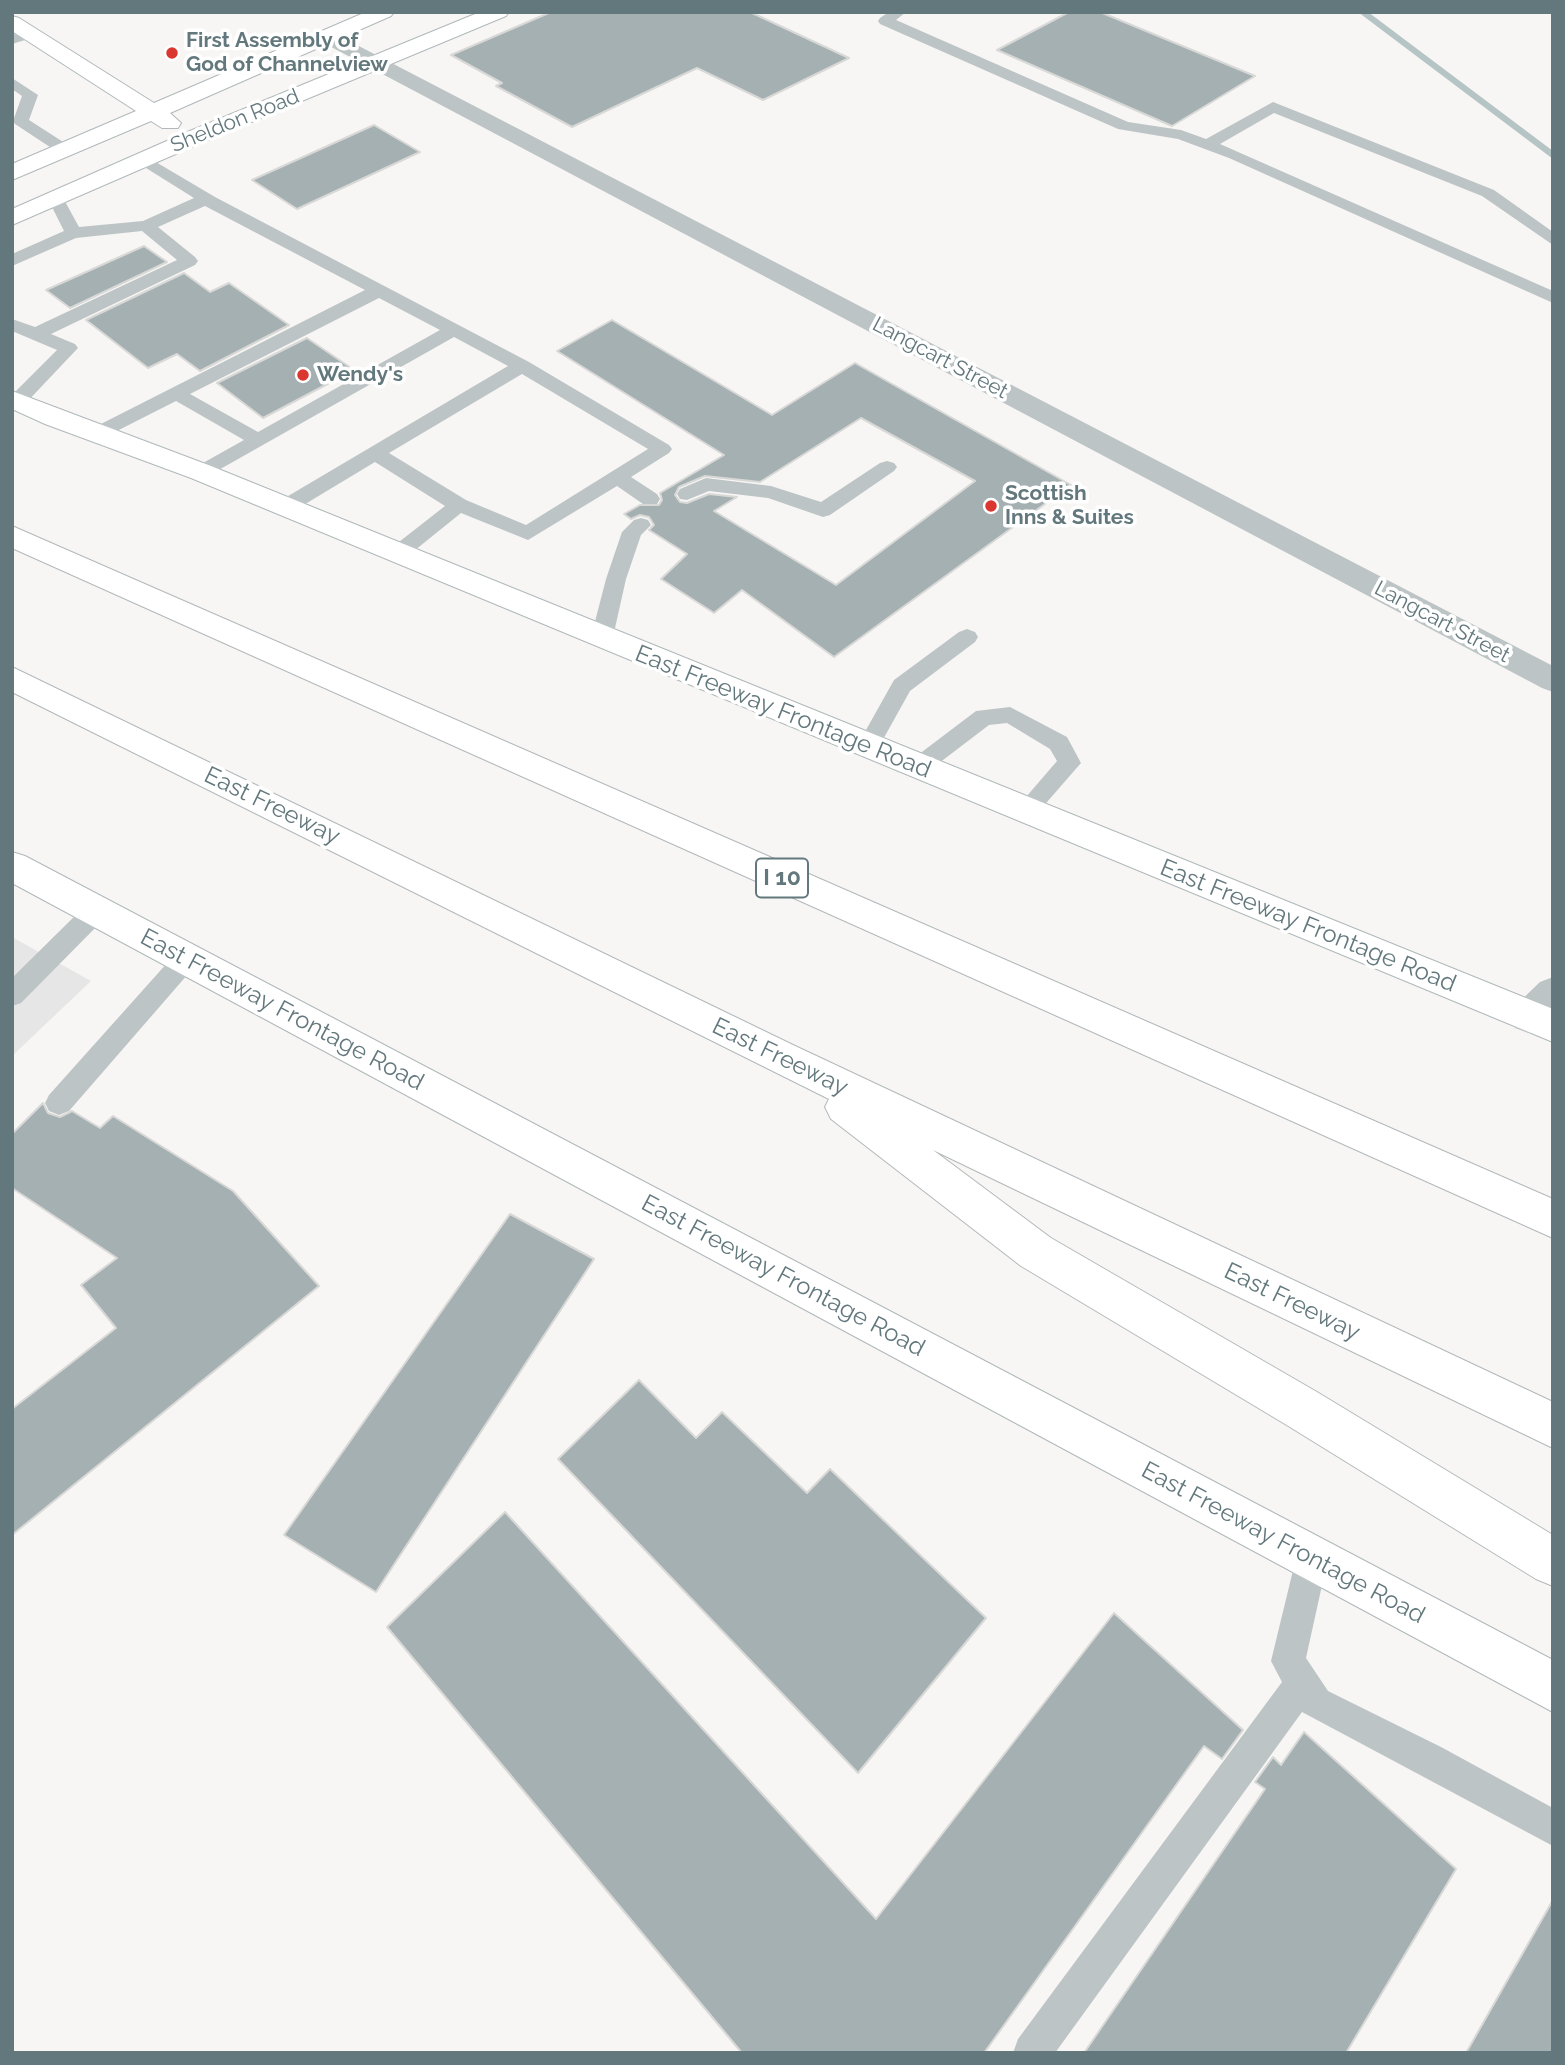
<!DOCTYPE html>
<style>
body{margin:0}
#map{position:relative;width:1565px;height:2065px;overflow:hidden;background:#f7f6f4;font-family:Raleway,sans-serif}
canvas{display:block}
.frame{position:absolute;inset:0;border:14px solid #63787d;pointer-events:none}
</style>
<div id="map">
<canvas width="1565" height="2065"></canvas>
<div class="frame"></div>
</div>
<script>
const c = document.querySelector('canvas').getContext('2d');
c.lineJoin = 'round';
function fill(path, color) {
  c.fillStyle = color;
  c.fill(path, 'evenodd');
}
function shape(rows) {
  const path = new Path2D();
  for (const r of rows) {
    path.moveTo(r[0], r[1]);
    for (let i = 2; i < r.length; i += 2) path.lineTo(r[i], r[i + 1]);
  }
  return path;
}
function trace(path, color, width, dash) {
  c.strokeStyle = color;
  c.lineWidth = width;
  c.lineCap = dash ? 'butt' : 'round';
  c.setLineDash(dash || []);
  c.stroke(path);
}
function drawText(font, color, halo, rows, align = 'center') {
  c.font = font + ' Raleway,sans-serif';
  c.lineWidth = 7;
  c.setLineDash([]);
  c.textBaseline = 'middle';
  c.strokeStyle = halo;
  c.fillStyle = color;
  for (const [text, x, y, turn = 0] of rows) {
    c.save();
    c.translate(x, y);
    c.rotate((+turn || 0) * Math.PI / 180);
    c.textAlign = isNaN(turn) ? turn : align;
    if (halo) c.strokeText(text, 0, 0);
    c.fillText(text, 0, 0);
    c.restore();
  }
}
fill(shape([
 [12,937,91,981,12,1056]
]), '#e5e6e5');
fill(shape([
 [1358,12,1368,12,1553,151,1553,159,1358,12]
]), '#b5c4c5');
const building = shape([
 [551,12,750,12,849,58,763,100,697,68,572,127,496,86,502,83,451,55,551,12],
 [1069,12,1100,12,1255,76,1172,126,997,50,1069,12],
 [374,125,420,152,297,209,252,180,374,125],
 [144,246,167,262,70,308,46,290,144,246],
 [184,273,210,292,229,283,289,325,200,371,177,354,148,368,86,320,184,273],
 [612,320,772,415,855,363,1071,485,834,657,742,590,714,613,661,579,687,554,649,530,654,525,649,517,640,515,631,519,624,514,640,505,659,505,662,500,660,493,724,455,557,351,612,320],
 [861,418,975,481,836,585,714,511,737,497,709,494,687,503,680,502,675,495,679,487,705,476,760,482,861,418],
 [307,338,354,370,263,418,217,383,307,338],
 [43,1103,48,1113,60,1117,72,1111,100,1128,113,1116,233,1191,319,1286,12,1535,12,1409,116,1328,81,1285,117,1258,12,1188,12,1134,43,1103],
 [510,1214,594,1259,376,1592,284,1535,510,1214],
 [639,1380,696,1438,722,1412,807,1493,830,1469,986,1618,858,1773,558,1459,639,1380],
 [505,1512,876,1919,1114,1613,1243,1730,1222,1759,1204,1746,984,2053,742,2053,387,1627,505,1512],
 [1304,1732,1456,1869,1346,2053,1084,2053,1265,1789,1255,1782,1273,1757,1281,1765,1304,1732],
 [1553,1900,1553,2053,1466,2053,1553,1900]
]);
fill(building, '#a5b0b3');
trace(building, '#d8d8d6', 2);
const secondary = shape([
 [366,12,394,12,391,16,170,113,181,123,178,128,162,128,151,121,12,180,12,164,136,111,12,31,12,16,19,18,154,103,366,12],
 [480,12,509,12,506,16,201,143,12,225,12,209,185,133,480,12],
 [12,391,211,466,1553,1009,1553,1042,191,478,45,424,12,409,12,391],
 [12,852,25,856,1553,1660,1553,1712,12,883,12,852]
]);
const highway = shape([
 [12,526,1553,1199,1553,1238,12,548,12,526],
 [12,667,793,1045,1553,1402,1553,1448,933,1150,1051,1238,1317,1392,1553,1535,1553,1586,1536,1579,1285,1424,1021,1266,831,1119,825,1107,829,1099,12,692,12,667]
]);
trace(secondary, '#b0b8ba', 2);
trace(highway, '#b3b8ba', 2);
fill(shape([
 [889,12,906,12,896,20,1128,122,1181,130,1206,139,1273,102,1494,190,1553,232,1553,245,1482,196,1274,113,1220,144,1553,291,1553,303,1229,158,1178,139,1118,129,880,24,878,21,880,18,889,12],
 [30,30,35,31,37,34,35,37,12,44,12,35,30,30],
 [12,78,38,95,29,120,71,147,73,150,71,153,59,153,15,124,13,121,22,96,12,89,12,78],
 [144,155,215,197,529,362,669,445,672,449,669,453,631,477,657,494,660,499,657,504,643,504,617,486,528,540,461,513,404,559,397,561,390,559,387,554,390,549,445,506,375,462,292,512,278,512,275,507,278,502,508,366,454,337,208,476,194,476,191,472,194,468,244,440,176,401,105,437,91,437,88,433,91,429,365,290,205,206,158,227,195,257,198,261,195,265,51,334,75,344,78,348,24,405,12,406,12,395,57,350,12,331,12,319,35,327,177,260,142,231,76,238,12,266,12,254,64,231,48,199,50,196,62,196,79,227,143,221,194,198,138,163,136,160,144,155],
 [379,298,440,330,258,432,190,394,379,298],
 [522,374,648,449,526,525,466,500,389,453,522,374],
 [887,461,894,463,897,467,894,471,830,515,823,517,768,498,709,491,687,500,680,499,677,494,680,489,706,478,771,486,821,502,880,463,887,461],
 [641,518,648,520,651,525,641,535,626,579,613,637,610,642,602,645,594,642,591,637,606,579,622,532,634,520,641,518],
 [967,629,975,632,978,637,975,642,910,691,876,752,868,754,860,752,857,746,894,680,959,632,967,629],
 [1010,707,1067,737,1081,763,1034,817,1026,820,1018,817,1014,811,1057,761,1050,749,1007,723,989,725,926,773,918,776,910,773,906,767,910,761,976,711,1010,707],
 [96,901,105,904,108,911,105,918,21,1003,12,1006,12,978,87,904,96,901],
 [186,949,195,952,199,959,195,966,69,1111,59,1115,49,1111,45,1103,49,1095,177,952,186,949],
 [1312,1542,1323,1547,1328,1558,1306,1658,1328,1691,1441,1747,1553,1808,1553,1846,1302,1712,1055,2053,1013,2053,1018,2039,1282,1682,1271,1661,1296,1558,1301,1547,1312,1542]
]), '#bdc4c5');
fill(shape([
 [328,30,1553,666,1553,692,1542,688,320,41,317,36,320,31,328,30],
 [1553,977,1553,1018,1543,1028,1529,1033,1515,1028,1510,1017,1515,1006,1540,982,1553,977]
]), '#bdc4c5');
fill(secondary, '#fff');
fill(highway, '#fff');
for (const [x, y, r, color] of [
 [172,53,7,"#da3731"],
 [303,375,7,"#da3731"],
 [991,506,7,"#da3731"]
]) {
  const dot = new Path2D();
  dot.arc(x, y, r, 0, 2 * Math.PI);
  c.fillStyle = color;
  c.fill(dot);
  trace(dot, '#fff', 2.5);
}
drawText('bold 21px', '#63787d', '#fff', [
 ["First Assembly of",186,41],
 ["God of Channelview",186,65],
 ["Wendy's",317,375],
 ["Scottish",1005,494],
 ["Inns & Suites",1005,518]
], 'left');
drawText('21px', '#63787d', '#fff', [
 ["Sheldon Road",235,121,-22],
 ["Langcart Street",940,358,28],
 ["Langcart Street",1442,622,28]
]);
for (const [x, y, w] of [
 [782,878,52]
]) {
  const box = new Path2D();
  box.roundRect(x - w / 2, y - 19.5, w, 39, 5);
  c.fillStyle = '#fff';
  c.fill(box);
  trace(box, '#63787d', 2);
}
drawText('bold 23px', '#63787d', null, [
 ["I 10",782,878]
]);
drawText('24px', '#63787d', '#fff', [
 ["East Freeway Frontage Road",783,712,22],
 ["East Freeway",272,806,26],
 ["East Freeway Frontage Road",1308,926,22],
 ["East Freeway Frontage Road",282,1010,28],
 ["East Freeway",780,1057,26],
 ["East Freeway Frontage Road",783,1276,28],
 ["East Freeway",1292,1302,26],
 ["East Freeway Frontage Road",1283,1543,28]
]);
</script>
